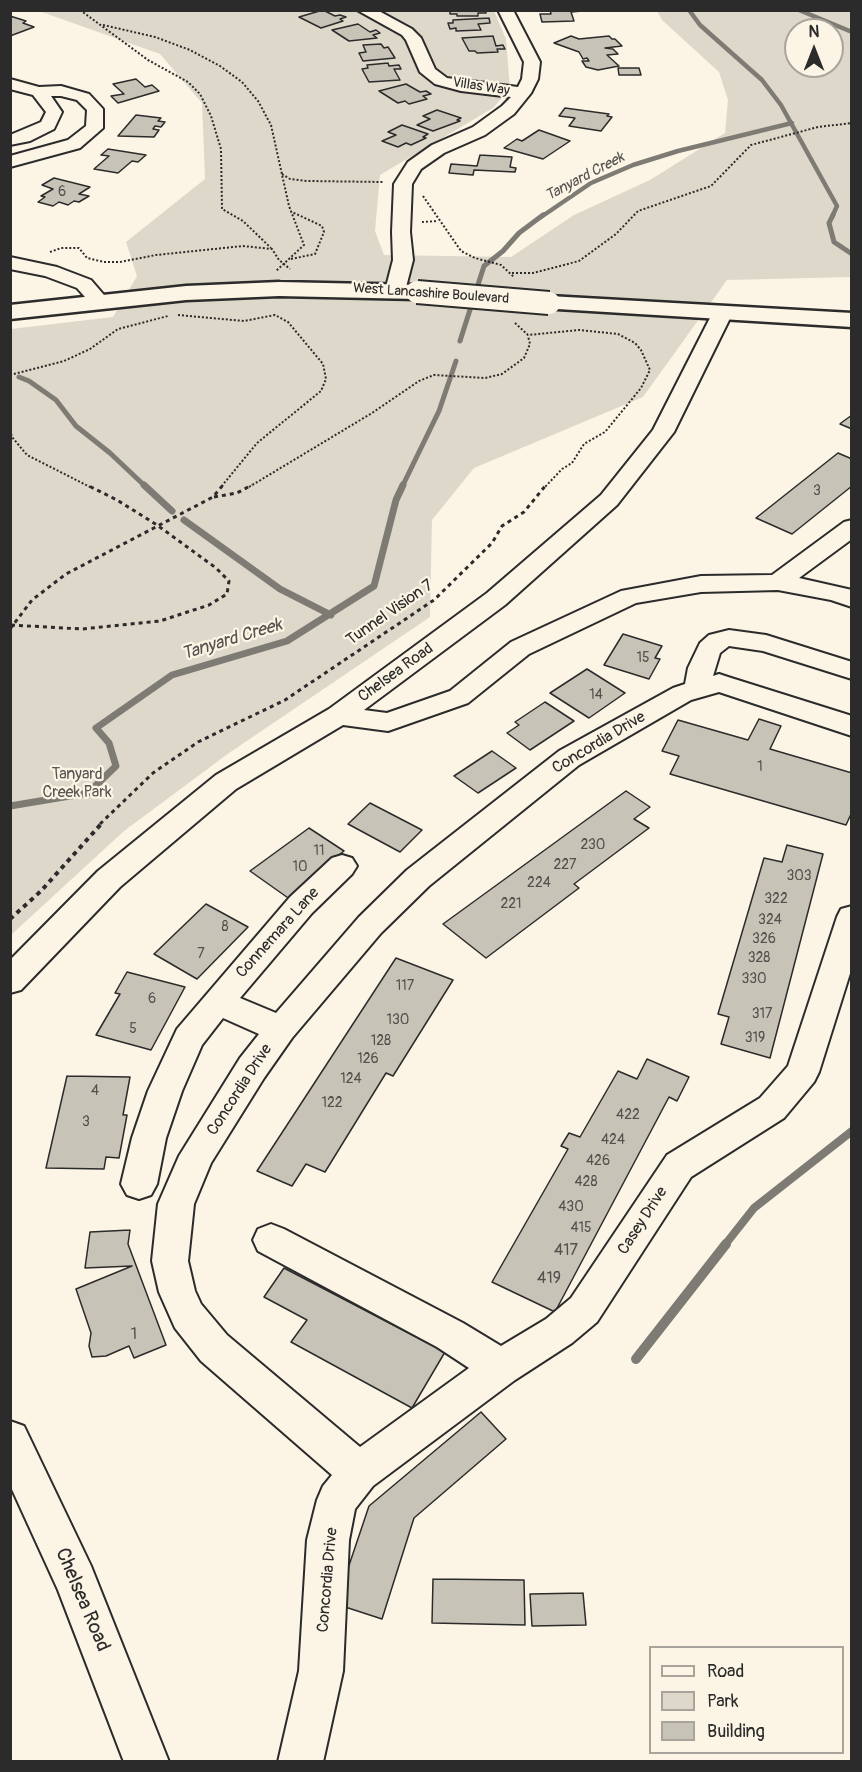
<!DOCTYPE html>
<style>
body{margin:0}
#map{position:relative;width:862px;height:1772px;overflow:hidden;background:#fcf5e5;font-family:Pangolin,sans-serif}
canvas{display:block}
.frame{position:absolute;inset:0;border:12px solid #2b2b2b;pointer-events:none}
.legend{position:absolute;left:649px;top:1646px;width:195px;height:108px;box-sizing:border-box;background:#fcf5e5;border:2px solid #a8a49b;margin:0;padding:8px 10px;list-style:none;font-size:18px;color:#2b2b2b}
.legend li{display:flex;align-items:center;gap:12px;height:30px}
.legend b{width:30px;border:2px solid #a8a49b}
.north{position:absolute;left:784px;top:18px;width:60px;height:60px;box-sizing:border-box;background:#fcf5e5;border:2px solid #a8a49b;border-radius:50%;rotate:0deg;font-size:16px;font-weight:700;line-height:24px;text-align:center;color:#2b2b2b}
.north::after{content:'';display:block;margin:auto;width:21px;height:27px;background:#2b2b2b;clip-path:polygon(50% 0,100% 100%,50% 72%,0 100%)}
</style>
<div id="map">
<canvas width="862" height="1772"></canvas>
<div class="frame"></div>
<ul class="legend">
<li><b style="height:8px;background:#fcf5e5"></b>Road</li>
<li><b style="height:16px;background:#ded8ca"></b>Park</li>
<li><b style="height:16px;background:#c8c3b7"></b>Building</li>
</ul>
<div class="north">N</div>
</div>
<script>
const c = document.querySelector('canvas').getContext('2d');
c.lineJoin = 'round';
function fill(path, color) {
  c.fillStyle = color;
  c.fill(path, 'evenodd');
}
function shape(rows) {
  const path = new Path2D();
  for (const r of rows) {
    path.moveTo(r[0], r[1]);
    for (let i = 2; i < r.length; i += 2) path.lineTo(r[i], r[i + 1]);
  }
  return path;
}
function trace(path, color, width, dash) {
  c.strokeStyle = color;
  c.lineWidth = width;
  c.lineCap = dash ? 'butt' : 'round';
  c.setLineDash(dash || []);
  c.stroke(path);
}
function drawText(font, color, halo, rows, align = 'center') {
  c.font = font + ' Pangolin,sans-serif';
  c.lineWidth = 4.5;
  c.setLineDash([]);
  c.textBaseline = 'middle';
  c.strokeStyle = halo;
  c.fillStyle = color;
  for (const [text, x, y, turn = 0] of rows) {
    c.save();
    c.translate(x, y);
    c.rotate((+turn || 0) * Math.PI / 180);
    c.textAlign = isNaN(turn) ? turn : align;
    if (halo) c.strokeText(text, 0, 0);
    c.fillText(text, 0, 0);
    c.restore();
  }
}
fill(shape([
 [39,11,494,11,506,39,510,89,493,108,380,175,375,231,384,255,511,257,574,215,650,180,725,133,728,100,719,72,662,20,657,11,851,11,852,275,851,277,727,280,643,397,474,468,432,520,430,617,229,753,124,831,11,935,11,329,113,317,137,276,126,242,205,179,202,103,160,54],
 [796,30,832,30,832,66,796,66]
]), '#ded8ca');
trace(shape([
 [689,10,700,25,762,80,781,105,837,206,832,217],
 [799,10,852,32],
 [541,217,591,183,633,165,678,151,792,123]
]), '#7d7b74', 4.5);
trace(shape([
 [833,215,829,223,834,242,852,254],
 [460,341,484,266,503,251,519,233,543,215],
 [19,377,29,381,56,400,76,426,110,453,146,487],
 [402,487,439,411,456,361]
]), '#7d7b74', 5);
trace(shape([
 [144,485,172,511],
 [184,520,280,589,331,615],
 [10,806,88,793,116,766,109,743,96,728,172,675,287,641,374,586,396,500,403,485]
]), '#7d7b74', 7);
trace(shape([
 [724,1246,754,1208,852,1131]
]), '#7d7b74', 8);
trace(shape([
 [636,1359,726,1244]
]), '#7d7b74', 10);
const building = shape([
 [323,10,335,16,340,15,346,17,340,19,343,21,321,28,299,17,323,10],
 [450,10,486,10,486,13,478,13,478,16,457,16,457,14,450,14,450,10],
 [550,10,582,10,582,11,571,12,574,21,542,22,540,14,551,14,550,10],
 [10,16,26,21,23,23,34,27,10,36,10,16],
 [489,18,490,23,478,24,481,30,456,31,456,28,450,29,448,23,453,23,453,20,489,18],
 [358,24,370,32,376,30,380,33,373,35,377,38,349,41,332,30,358,24],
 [493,36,496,46,503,45,505,49,497,49,498,52,477,53,475,51,469,51,462,38,493,36],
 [571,36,579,39,609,36,612,39,615,39,622,46,605,48,613,49,618,54,607,55,619,66,598,70,586,67,582,61,589,61,587,58,583,59,579,52,554,43,571,36],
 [381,44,384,48,388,47,395,58,363,61,359,53,366,52,363,45,381,44],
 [388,63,389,66,399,65,401,69,394,69,400,80,369,82,362,69,368,68,367,65,388,63],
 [618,68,639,68,641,75,619,75,618,68],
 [136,79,145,87,152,85,159,91,118,103,111,96,124,94,113,84,136,79],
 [406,84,420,92,426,91,431,94,423,96,427,99,409,104,405,101,398,103,379,91,406,84],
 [565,108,609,114,607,116,612,117,601,131,569,126,575,118,559,116,565,108],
 [437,110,461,118,457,120,460,121,433,131,417,125,430,119,423,116,437,110],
 [136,115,161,118,158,121,165,122,161,127,155,126,153,129,159,130,154,137,118,136,136,115],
 [402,125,428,134,423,137,426,138,411,145,406,143,398,147,382,141,396,135,388,132,402,125],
 [539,130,570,141,543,159,504,148,517,139,522,141,539,130],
 [108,149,146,155,138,162,132,161,118,173,94,169,109,156,101,155,108,149],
 [480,155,512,157,510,167,516,168,515,172,474,170,473,175,449,173,451,164,477,166,480,155],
 [54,178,90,187,79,194,89,196,79,202,74,201,68,205,59,202,53,206,38,202,45,197,41,196,53,189,42,185,54,178],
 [852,415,852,429,840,424,841,423,852,415],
 [838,453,852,459,852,486,792,534,756,518,838,453],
 [623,634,662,646,655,658,660,659,649,679,604,665,623,634],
 [587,669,625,693,589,718,550,693,587,669],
 [545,702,574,721,530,750,507,733,519,725,515,722,545,702],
 [759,719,781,726,770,749,852,773,852,812,846,825,670,774,679,756,662,751,678,720,748,740,759,719],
 [492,751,516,768,478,793,454,776,492,751],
 [626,791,650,807,634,819,649,828,574,884,579,888,486,958,443,924,626,791],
 [370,803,422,830,400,852,348,824,370,803],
 [309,828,344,851,308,879,313,883,291,900,250,871,309,828],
 [787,845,823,854,770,1058,721,1044,729,1017,718,1014,764,858,782,862,787,845],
 [206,904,248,927,197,979,154,954,206,904],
 [396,958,453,980,393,1076,386,1073,325,1172,306,1164,292,1186,257,1171,396,958],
 [127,972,185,987,151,1050,96,1035,120,994,115,993,127,972],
 [647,1059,689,1077,677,1101,669,1097,555,1312,492,1282,568,1149,561,1146,569,1133,580,1137,618,1071,637,1079,647,1059],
 [67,1076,130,1077,123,1115,127,1115,119,1158,106,1157,104,1169,46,1168,67,1076],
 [130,1230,128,1244,166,1345,134,1358,129,1346,106,1356,92,1357,89,1346,91,1333,76,1289,132,1266,85,1268,90,1232,130,1230],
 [284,1268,445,1352,412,1408,291,1342,307,1320,264,1297,284,1268],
 [481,1412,506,1439,414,1518,382,1619,336,1604,369,1506,481,1412],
 [433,1579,524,1580,525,1625,432,1623,433,1579],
 [583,1593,586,1625,532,1626,530,1594,583,1593]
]);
fill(building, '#c8c3b7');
trace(building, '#2b2b2b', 1.5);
const minor = shape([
 [357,10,377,10,412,29,421,38,435,69,447,78,518,87,522,79,524,62,498,10,513,10,540,62,538,79,531,93,514,114,485,135,444,153,421,169,412,184,410,232,413,260,405,291,402,295,395,297,388,295,385,291,393,260,392,232,394,184,408,162,432,145,473,127,502,106,511,97,461,91,435,84,420,72,406,40,402,35,357,10],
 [10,79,39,87,61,86,89,94,103,109,103,128,80,148,10,167,10,156,68,140,86,126,87,110,77,100,61,96,51,96,62,112,54,129,30,141,10,145,10,135,41,122,46,112,33,95,10,89,10,79],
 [10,257,57,267,91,280,110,302,107,306,93,306,77,288,45,276,10,269,10,257],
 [723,306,730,308,733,312,674,432,617,505,505,605,364,710,387,713,450,691,511,642,621,591,701,576,772,575,844,522,852,520,852,539,799,578,852,590,852,607,831,600,778,590,701,592,636,603,529,654,468,703,388,731,343,725,236,789,120,887,21,990,10,993,10,960,98,871,216,775,329,709,487,593,601,495,653,430,713,312,716,308,723,306],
 [729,630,766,635,852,662,852,679,763,651,729,646,720,653,713,676,719,674,728,677,852,716,852,736,719,692,691,700,579,765,429,886,381,933,292,1038,264,1078,211,1163,194,1204,188,1261,195,1291,201,1304,227,1335,360,1447,469,1368,437,1347,258,1251,253,1240,258,1229,271,1224,284,1229,463,1323,501,1346,546,1319,571,1298,667,1155,760,1098,788,1066,837,917,841,909,852,906,852,967,819,1072,814,1082,784,1118,691,1177,597,1322,572,1343,515,1380,373,1486,355,1509,349,1540,343,1671,323,1762,278,1762,299,1671,307,1540,317,1500,323,1486,332,1475,201,1361,175,1328,159,1292,152,1261,158,1204,179,1156,240,1058,259,1034,223,1018,202,1045,182,1091,166,1138,157,1184,151,1195,139,1199,127,1195,121,1184,132,1138,148,1091,177,1029,290,897,332,858,342,855,352,858,357,866,352,874,312,913,240,998,276,1013,359,917,407,870,559,751,673,688,685,684,688,668,700,643,709,635,729,630],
 [10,1421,24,1426,91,1566,169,1762,124,1762,58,1590,10,1485,10,1421]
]);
const major = shape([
 [279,282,417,285,425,287,428,292,425,297,417,299,279,296,186,300,10,319,10,305,186,286,279,282],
 [549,296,852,313,852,327,541,308,538,303,541,298,549,296]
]);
trace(minor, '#2b2b2b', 4);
trace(major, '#2b2b2b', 5);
trace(shape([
 [80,10,148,60,188,82,200,94,211,116,221,149,222,209,243,221,271,248],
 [103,25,155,37,190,50,220,66,242,82,258,101,271,125,289,206,304,245,276,271],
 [282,174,290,179,307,181,383,182],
 [423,196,461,251,475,258,501,265,514,277],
 [422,222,438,221],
 [50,252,61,248,79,248,87,258,104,262,120,262,156,255,243,246,272,249,279,260,290,269],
 [291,259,315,254,324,232,322,226,292,212],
 [512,273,533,273,579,261,616,234,638,211,711,186,751,145,818,127,852,123],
 [178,315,244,321,275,315,288,322,323,364,326,379,321,391,257,443,221,487],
 [515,323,528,335,579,330,618,334,635,343,641,350,650,370,641,388,605,432,584,444,572,463,562,469,545,487],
 [10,375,64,361,90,349,118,329,168,316],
 [10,430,12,437,27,455,90,487],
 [249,487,372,413,419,381,434,375,485,378,502,374,524,358,530,344,528,336]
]), '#2b2b2b', 2, [2, 2]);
trace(shape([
 [214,497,237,493,252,485],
 [11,625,82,629,160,621,209,605,227,594,229,581,216,568,157,525,117,500,87,485],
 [10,629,32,600,66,574,213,497,223,485],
 [100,824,153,773,198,742,285,700,434,600,492,543,502,526,524,512,546,485]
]), '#2b2b2b', 3, [4, 4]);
trace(shape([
 [10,919,41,891,102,823]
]), '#2b2b2b', 4, [4.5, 4.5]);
fill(minor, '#fcf5e5');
fill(major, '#fcf5e5');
const majorBridge = shape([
 [417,292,549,303]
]);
trace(majorBridge, '#2b2b2b', 26, []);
trace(majorBridge, '#fcf5e5', 22);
drawText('14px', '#2b2b2b', '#fcf5e5', [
 ["Villas Way",481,87,9],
 ["West Lancashire Boulevard",431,294,4]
]);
drawText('14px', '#52514e', null, [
 ["6",62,192],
 ["3",817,491],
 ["15",643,658],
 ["14",596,695],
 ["1",760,767],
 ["230",593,845],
 ["11",319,851],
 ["227",565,865],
 ["10",300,867],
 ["303",799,876],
 ["224",539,883],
 ["322",776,899],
 ["221",511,904],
 ["324",770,920],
 ["8",225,927],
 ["326",764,939],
 ["7",201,954],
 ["328",759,958],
 ["330",754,979],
 ["117",405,986],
 ["6",152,999],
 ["317",762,1014],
 ["130",398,1020],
 ["5",133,1029],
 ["319",755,1038],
 ["128",381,1041],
 ["126",368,1059],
 ["124",351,1079],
 ["4",95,1091],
 ["122",332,1103],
 ["422",628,1115],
 ["3",86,1122],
 ["424",613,1140],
 ["426",598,1161],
 ["428",586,1182],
 ["430",571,1207],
 ["415",581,1228]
]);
drawText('italic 15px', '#545350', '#fcf5e5', [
 ["Tanyard Creek",585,177,-28]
]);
drawText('16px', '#2b2b2b', '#fcf5e5', [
 ["Tunnel Vision 7",390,613,-35],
 ["Chelsea Road",396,673,-36],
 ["Concordia Drive",599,743,-31],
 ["Connemara Lane",278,933,-48],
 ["Concordia Drive",240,1090,-57],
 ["Casey Drive",643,1221,-57],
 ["Concordia Drive",328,1580,-85]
]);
drawText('16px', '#585653', '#fcf5e5', [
 ["Tanyard",77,775],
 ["Creek Park",77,793]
]);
drawText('16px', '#52514e', null, [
 ["417",566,1251],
 ["419",549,1279],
 ["1",134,1335]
]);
drawText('italic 18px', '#545350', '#fcf5e5', [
 ["Tanyard Creek",232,640,-17]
]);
drawText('20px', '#2b2b2b', '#fcf5e5', [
 ["Chelsea Road",82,1600,67]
]);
</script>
